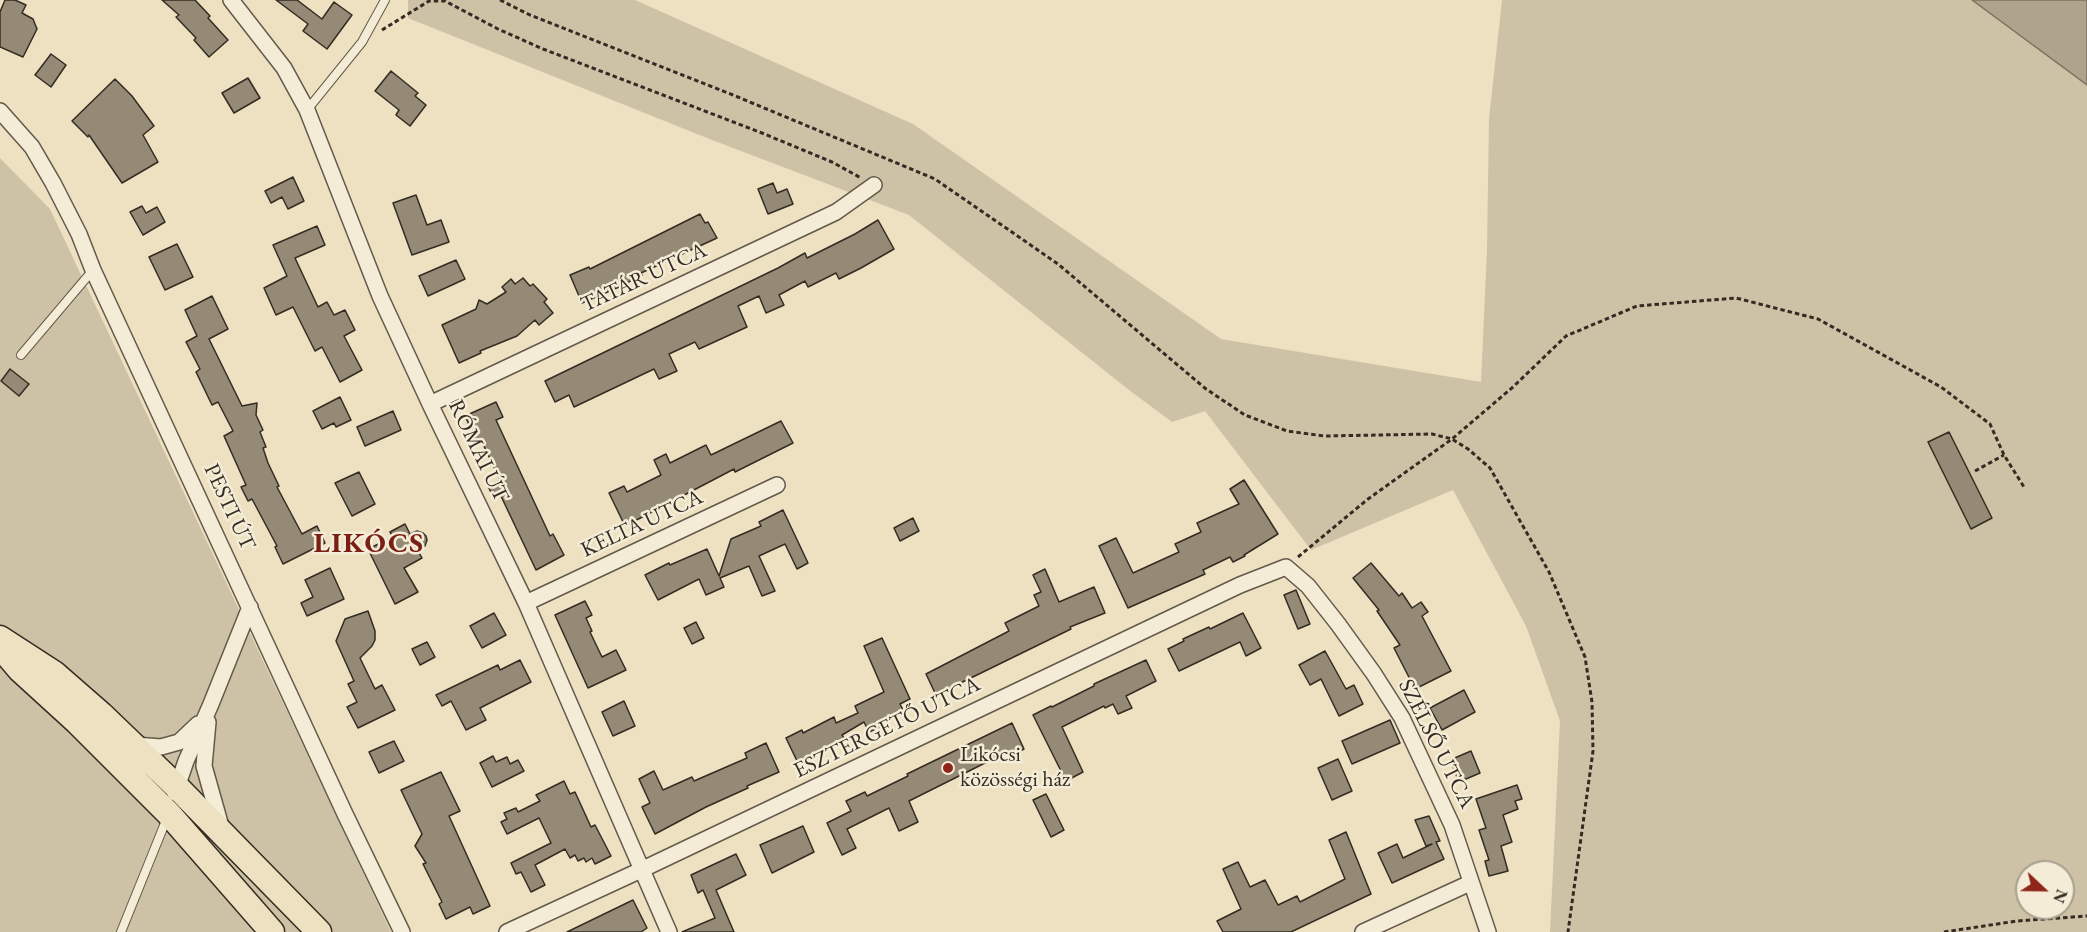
<!DOCTYPE html>
<meta charset="utf-8">
<style>
body{margin:0}
#map{position:relative;width:2087px;height:932px;overflow:hidden;background:#eee1c1;font-family:"EB Garamond",serif}
canvas{display:block}
.north{position:absolute;left:2015px;top:860px;width:60px;height:60px;box-sizing:border-box;background:#f4ecd7;border:2px solid #a79f8f;border-radius:50%;rotate:112deg;font-size:16px;font-weight:700;line-height:24px;text-align:center;color:#342c22}
.north::after{content:'';display:block;margin:auto;width:21px;height:27px;background:#8f2418;clip-path:polygon(50% 0,100% 100%,50% 72%,0 100%)}
</style>
<div id="map">
<canvas width="2087" height="932"></canvas>
<div class="north">N</div>
</div>
<script>
const c = document.querySelector('canvas').getContext('2d');
c.lineJoin = 'round';
function fill(path, color) {
  c.fillStyle = color;
  c.fill(path, 'evenodd');
}
function shape(rows) {
  const path = new Path2D();
  for (const r of rows) {
    path.moveTo(r[0], r[1]);
    for (let i = 2; i < r.length; i += 2) path.lineTo(r[i], r[i + 1]);
  }
  return path;
}
function trace(path, color, width, dash) {
  c.strokeStyle = color;
  c.lineWidth = width;
  c.lineCap = dash ? 'butt' : 'round';
  c.setLineDash(dash || []);
  c.stroke(path);
}
function drawText(font, color, halo, rows, align = 'center') {
  c.font = font + ' "EB Garamond",serif';
  c.lineWidth = 5;
  c.setLineDash([]);
  c.textBaseline = 'middle';
  c.strokeStyle = halo;
  c.fillStyle = color;
  for (const [text, x, y, turn = 0] of rows) {
    c.save();
    c.translate(x, y);
    c.rotate((+turn || 0) * Math.PI / 180);
    c.textAlign = isNaN(turn) ? turn : align;
    if (halo) c.strokeText(text, 0, 0);
    c.fillText(text, 0, 0);
    c.restore();
  }
}
fill(shape([
 [408,0,635,0,913,124,1221,339,1481,382,1487,249,1489,119,1502,0,1972,0,2087,85,2087,932,1550,932,1560,721,1526,626,1453,490,1311,550,1205,411,1172,422,1129,390,909,215,712,140,408,18],
 [2027,872,2063,872,2063,908,2027,908],
 [0,158,50,209,391,932,0,932]
]), '#cec2a6');
const water = shape([
 [1972,0,2087,0,2087,85,1972,0]
]);
fill(water, '#afa38b');
trace(water, '#7e7361', 1.5);
const building = shape([
 [5,0,15,0,26,5,22,13,33,19,37,29,23,57,0,47,0,12,5,0],
 [162,0,195,0,210,16,208,18,228,40,209,57,194,40,196,38,176,17,179,15,162,0],
 [276,0,297,0,322,19,334,2,352,15,327,49,303,31,308,24,276,0],
 [51,54,66,65,51,87,35,75,51,54],
 [391,71,418,93,415,96,426,105,410,126,396,115,399,110,375,91,391,71],
 [248,78,260,98,234,113,222,93,248,78],
 [115,79,132,96,154,126,143,135,158,162,122,183,89,135,88,137,72,121,115,79],
 [293,177,304,201,288,209,282,197,271,203,265,191,293,177],
 [773,183,777,193,787,189,793,204,768,214,758,189,773,183],
 [416,195,427,225,441,220,449,242,412,255,393,203,416,195],
 [142,206,146,213,157,207,165,222,143,235,130,212,142,206],
 [700,214,705,223,708,222,717,238,641,273,642,275,619,287,582,303,570,275,589,267,590,269,700,214],
 [878,220,894,249,861,268,839,279,836,273,808,287,805,281,779,295,784,305,766,313,759,296,738,306,747,327,699,349,695,342,669,354,677,371,659,379,654,369,574,407,569,395,555,402,545,381,778,268,805,253,807,258,855,234,878,220],
 [317,226,325,245,295,258,318,307,327,302,334,315,345,310,355,330,344,336,362,370,340,382,322,347,315,351,293,307,276,315,264,288,287,276,273,245,317,226],
 [177,244,193,277,165,290,149,257,177,244],
 [456,260,465,279,428,296,419,276,456,260],
 [523,278,530,286,533,284,547,299,544,302,553,313,539,325,535,320,517,336,480,351,481,353,459,363,442,325,476,309,479,300,487,304,506,292,502,287,511,279,515,284,523,278],
 [212,296,228,329,209,339,242,406,257,403,256,415,263,430,260,432,266,447,263,448,268,463,279,486,277,487,302,534,317,526,325,543,283,564,275,547,277,546,252,499,248,501,241,487,246,485,224,436,233,431,218,402,212,405,196,372,200,369,186,342,197,336,185,310,212,296],
 [10,369,29,384,19,396,1,381,10,369],
 [340,397,351,420,336,427,334,423,322,429,313,411,340,397],
 [496,402,503,417,496,420,550,536,553,534,564,555,536,570,500,494,493,497,488,486,500,480,482,442,478,444,465,416,496,402],
 [393,411,401,430,365,446,357,427,393,411],
 [781,421,793,443,735,472,734,469,625,526,609,493,624,486,627,492,661,475,654,460,666,454,670,463,706,445,711,455,781,421],
 [1949,432,1992,518,1971,529,1928,442,1949,432],
 [359,472,375,504,352,516,335,483,359,472],
 [1244,480,1278,534,1244,555,1245,556,1233,562,1230,557,1203,570,1205,574,1128,608,1099,546,1116,538,1133,573,1179,552,1175,544,1201,532,1197,523,1239,504,1230,489,1244,480],
 [783,510,808,563,797,569,785,544,759,556,775,591,762,596,749,566,720,578,724,587,706,595,699,579,658,600,645,575,669,563,670,565,707,549,719,576,731,539,761,526,759,522,783,510],
 [913,518,919,531,900,541,894,528,913,518],
 [405,524,410,534,417,531,423,533,426,536,427,540,425,546,417,549,422,558,404,568,418,592,395,604,368,549,393,537,390,532,405,524],
 [1371,563,1399,596,1402,593,1412,608,1421,602,1428,612,1422,616,1451,671,1415,689,1394,648,1400,645,1377,611,1379,610,1353,578,1371,563],
 [330,568,344,599,307,616,301,603,313,597,305,580,330,568],
 [1045,569,1059,602,1094,587,1105,613,1070,627,1071,629,936,695,926,674,1009,631,1005,623,1039,606,1034,595,1041,592,1033,575,1045,569],
 [1296,590,1310,624,1298,629,1284,595,1296,590],
 [585,601,592,615,586,618,592,631,590,632,602,657,616,650,626,670,588,688,555,615,585,601],
 [368,611,375,631,375,640,372,646,360,658,375,689,382,685,395,710,358,728,347,707,357,702,348,684,354,681,336,641,345,619,368,611],
 [494,613,506,635,482,648,470,626,494,613],
 [1243,613,1261,648,1246,656,1240,642,1179,671,1168,649,1184,641,1183,639,1209,627,1210,629,1243,613],
 [696,622,704,638,692,644,684,628,696,622],
 [882,638,910,699,900,704,904,712,880,723,882,726,869,732,864,722,842,735,844,738,798,763,786,738,802,730,803,733,834,717,836,723,858,713,855,706,884,692,864,646,882,638],
 [427,642,435,657,420,665,412,649,427,642],
 [1325,651,1346,689,1354,685,1363,704,1339,716,1321,679,1310,685,1299,665,1325,651],
 [520,660,531,682,480,708,486,720,466,730,451,701,442,706,436,695,498,665,500,670,520,660],
 [1146,660,1156,681,1126,696,1132,708,1118,714,1113,704,1105,708,1104,706,1062,727,1083,772,1066,781,1033,715,1051,706,1052,707,1094,686,1094,684,1146,660],
 [1464,690,1475,712,1442,730,1430,708,1464,690],
 [624,701,635,726,613,736,602,712,624,701],
 [1390,720,1400,743,1352,764,1342,741,1390,720],
 [1012,723,1024,749,1009,756,1007,752,909,801,918,822,899,831,889,808,847,829,856,848,842,855,827,823,851,811,846,801,865,792,867,796,908,776,907,774,1012,723],
 [394,741,404,761,379,773,369,752,394,741],
 [766,743,779,772,747,786,748,788,706,807,655,834,642,807,650,803,639,779,654,771,663,790,692,777,694,781,747,758,745,753,766,743],
 [1471,751,1480,773,1459,782,1450,760,1471,751],
 [493,756,496,762,507,757,510,764,518,760,524,771,492,787,480,763,493,756],
 [1338,759,1352,791,1332,800,1318,768,1338,759],
 [441,772,460,811,449,816,490,906,473,914,470,907,446,919,439,904,442,902,423,864,426,863,415,846,422,834,401,790,441,772],
 [564,781,570,794,575,792,591,827,595,825,611,856,595,864,592,858,586,862,584,858,578,861,575,855,570,858,565,849,535,865,545,885,531,892,521,872,516,874,511,863,551,843,539,818,507,834,501,822,507,819,504,813,516,808,518,812,540,801,536,795,564,781],
 [1517,785,1522,799,1515,801,1518,809,1503,815,1512,842,1501,846,1508,871,1489,876,1485,861,1489,860,1479,830,1486,828,1476,799,1517,785],
 [1046,794,1064,830,1051,837,1033,800,1046,794],
 [1429,816,1440,841,1436,842,1444,859,1392,883,1378,853,1397,844,1403,858,1432,844,1426,846,1415,820,1429,816],
 [803,826,814,852,772,873,760,845,803,826],
 [1346,832,1371,894,1291,932,1223,932,1217,921,1241,909,1223,869,1238,862,1250,887,1265,880,1278,905,1297,896,1300,902,1345,879,1329,840,1346,832],
 [736,854,746,875,716,890,734,932,682,932,715,918,703,890,698,893,691,875,736,854],
 [633,900,647,928,641,932,567,932,633,900]
]);
fill(building, '#958a75');
trace(building, '#342c22', 1.5);
const lane = shape([
 [307,110,362,42,385,0],
 [21,355,93,270],
 [121,932,167,818]
]);
const street = shape([
 [231,0,284,68,307,110,380,296,430,404,526,603,669,932],
 [0,111,32,147,53,183,79,234,93,270,345,814,402,932],
 [430,404,836,212,874,185],
 [526,603,777,485],
 [208,722,204,766,222,830],
 [135,745,161,747,179,742,198,724],
 [175,793,186,761,211,704,250,607],
 [507,932,641,870,1240,585,1286,567,1308,586,1338,624,1374,674,1402,718,1452,825,1488,932],
 [1363,932,1470,883]
]);
const primary = shape([
 [0,638,54,673,101,714,177,787,319,932],
 [3,650,20,670,77,722,169,814,272,932]
]);
trace(lane, '#62594a', 10);
trace(street, '#62594a', 18);
trace(primary, '#342c22', 27);
trace(shape([
 [500,0,530,15,733,95,935,179,1058,264,1206,389,1245,415,1287,431,1324,436,1432,434,1452,439,1468,449,1490,468,1549,572,1585,657,1592,702,1593,751,1568,932],
 [382,30,429,1,445,1,498,29,543,49,762,133,832,162,861,178],
 [1975,471,2004,455],
 [1298,557,1368,499,1452,439,1513,387,1566,336,1637,306,1736,298,1818,319,1941,387,1990,424,2004,455,2024,487],
 [1944,932,2017,921,2087,916]
]), '#342c22', 3, [4.5, 3]);
trace(lane, '#f4ecd7', 8);
trace(street, '#f4ecd7', 15);
trace(primary, '#eee1c1', 24);
for (const [x, y, r, color] of [
 [948,768,6,"#8f2418"]
]) {
  const dot = new Path2D();
  dot.arc(x, y, r, 0, 2 * Math.PI);
  c.fillStyle = color;
  c.fill(dot);
  trace(dot, '#f4ecd7', 2);
}
drawText('22px', '#342c22', '#f4ecd7', [
 ["TATÁR UTCA",644,278,-25],
 ["RÓMAI ÚT",478,451,64],
 ["PESTI ÚT",229,507,65],
 ["KELTA UTCA",642,524,-25],
 ["ESZTERGETŐ UTCA",887,728,-26],
 ["SZÉLSŐ UTCA",1436,744,63]
]);
drawText('22px', '#342c22', '#f4ecd7', [
 ["Likócsi",960,755],
 ["közösségi ház",960,780]
], 'left');
c.letterSpacing = '1.5px';
drawText('bold 28px', '#7a1f14', '#f4ecd7', [
 ["LIKÓCS",369,544]
]);
c.letterSpacing = '0px';
</script>
